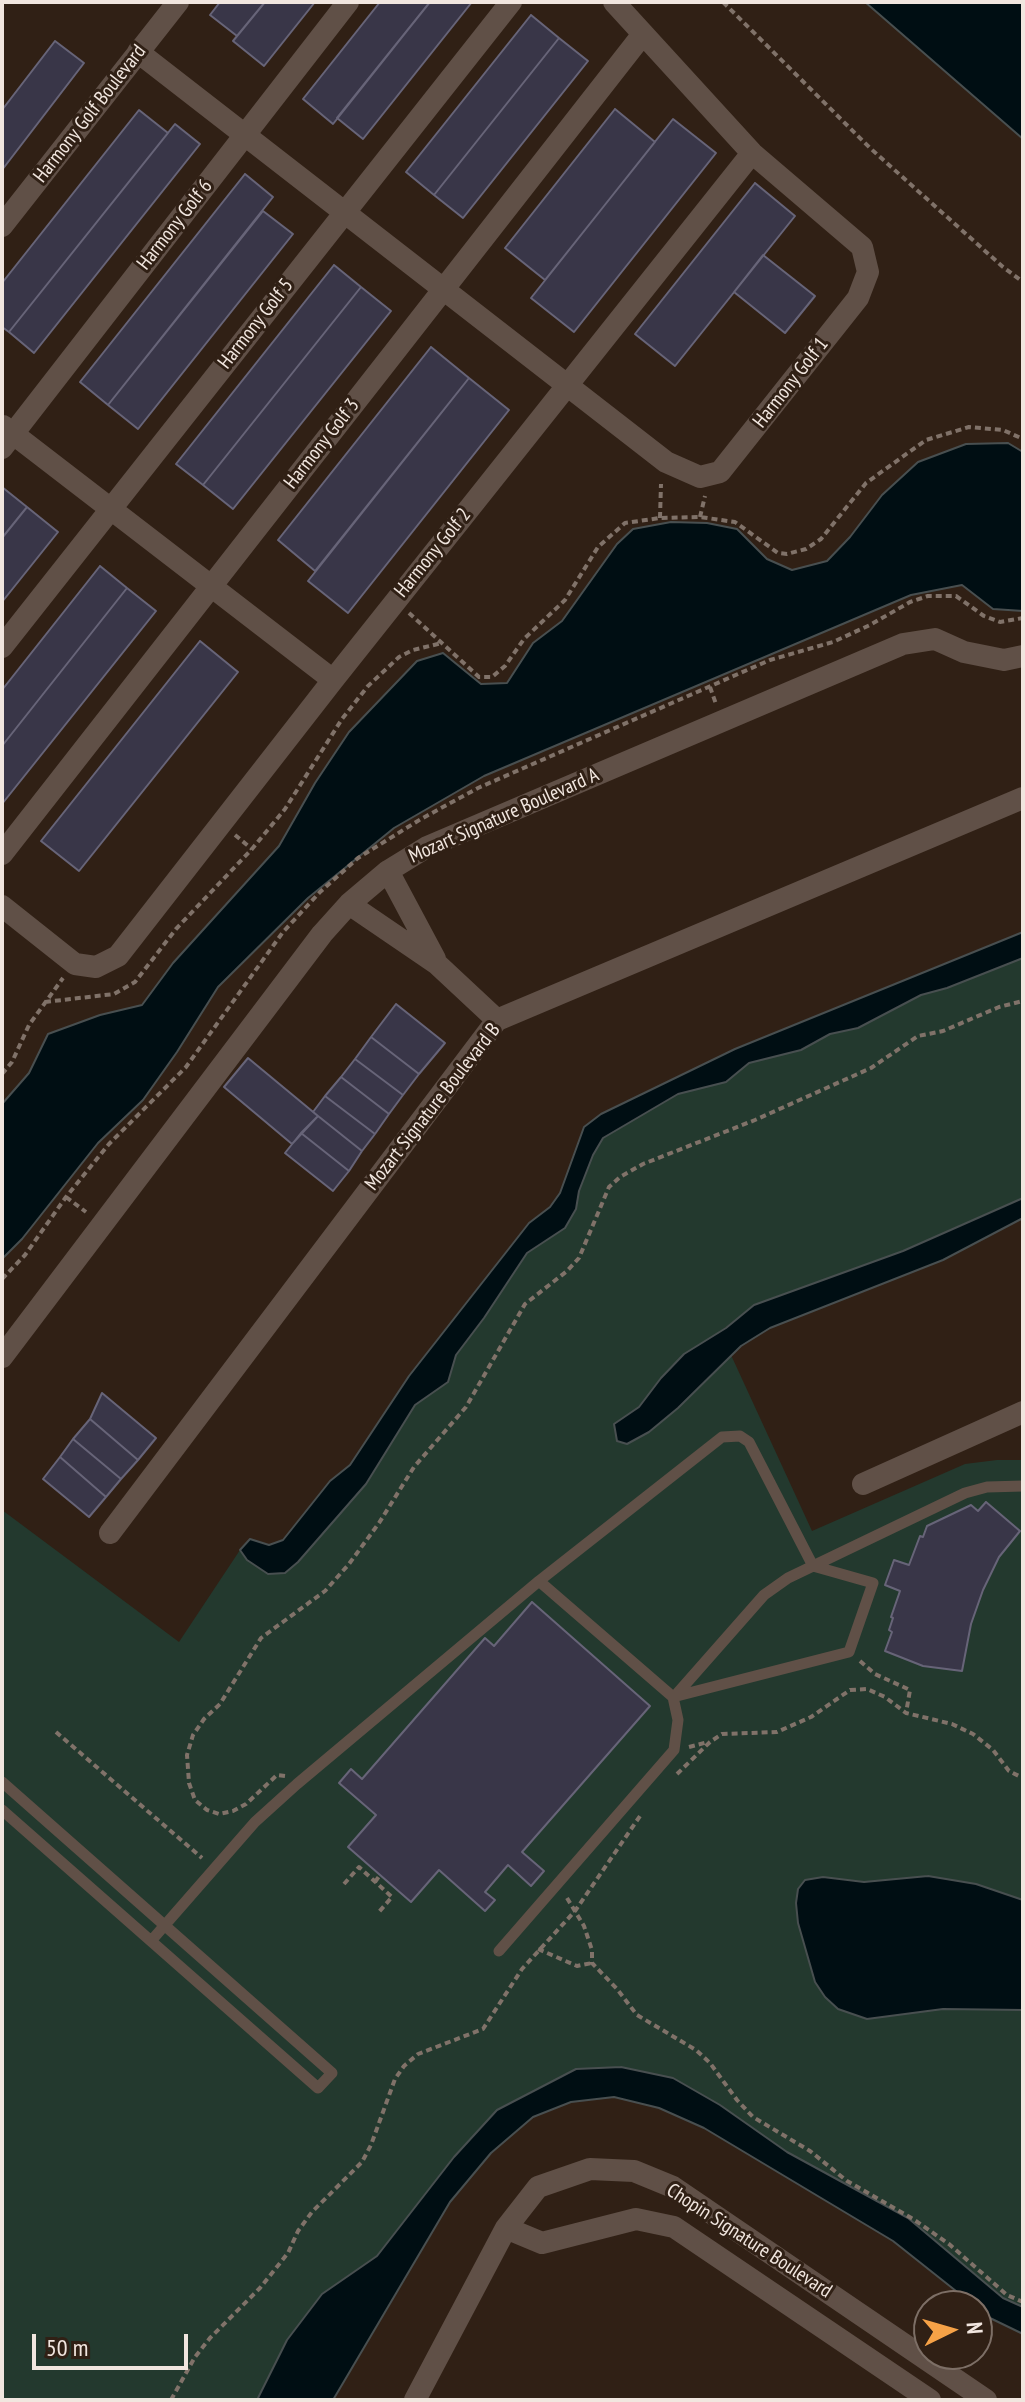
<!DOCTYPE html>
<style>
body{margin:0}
#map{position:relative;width:1025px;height:2402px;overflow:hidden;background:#302015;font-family:"PT Sans Narrow",sans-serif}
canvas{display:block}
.frame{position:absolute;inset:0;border:4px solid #f1e6df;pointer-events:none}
.north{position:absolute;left:913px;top:2290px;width:80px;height:80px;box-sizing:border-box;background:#302015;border:2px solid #7d6f66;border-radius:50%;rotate:85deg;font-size:22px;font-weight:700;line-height:32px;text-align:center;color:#f1e6df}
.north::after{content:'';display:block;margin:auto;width:28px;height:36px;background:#f6a247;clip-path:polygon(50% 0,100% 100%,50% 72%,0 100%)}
.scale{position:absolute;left:32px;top:2334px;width:156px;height:36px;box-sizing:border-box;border:4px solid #f1e6df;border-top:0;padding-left:10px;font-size:24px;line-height:28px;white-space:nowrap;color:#f1e6df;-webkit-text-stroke:6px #302015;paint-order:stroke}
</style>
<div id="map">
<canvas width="1025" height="2402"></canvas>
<div class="frame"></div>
<div class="north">N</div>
<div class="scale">50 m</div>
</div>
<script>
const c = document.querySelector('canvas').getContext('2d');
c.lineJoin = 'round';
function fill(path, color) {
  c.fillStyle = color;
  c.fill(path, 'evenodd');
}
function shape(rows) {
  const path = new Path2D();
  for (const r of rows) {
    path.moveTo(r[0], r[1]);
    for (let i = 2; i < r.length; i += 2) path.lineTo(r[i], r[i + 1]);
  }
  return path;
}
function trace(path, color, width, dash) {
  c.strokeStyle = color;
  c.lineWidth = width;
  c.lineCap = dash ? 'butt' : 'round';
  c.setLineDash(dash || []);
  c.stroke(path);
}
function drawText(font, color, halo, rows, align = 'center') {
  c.font = font + ' "PT Sans Narrow",sans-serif';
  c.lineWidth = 6;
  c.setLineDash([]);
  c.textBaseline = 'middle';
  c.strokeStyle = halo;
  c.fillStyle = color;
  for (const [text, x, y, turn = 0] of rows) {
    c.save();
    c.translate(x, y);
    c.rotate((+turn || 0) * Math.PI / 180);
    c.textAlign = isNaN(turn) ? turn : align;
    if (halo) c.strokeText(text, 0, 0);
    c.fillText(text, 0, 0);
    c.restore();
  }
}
fill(shape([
 [1023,958,1023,1198,903,1251,754,1305,661,1378,639,1407,710,1375,731,1355,812,1531,965,1464,997,1460,1023,1460,1023,2307,1004,2298,908,2218,787,2152,720,2105,673,2078,621,2067,577,2069,497,2110,454,2157,377,2256,322,2294,287,2340,257,2400,2,2400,2,1510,179,1642,240,1550,247,1560,268,1574,285,1573,298,1562,366,1484,415,1405,448,1382,456,1355,484,1318,527,1252,565,1227,576,1209,579,1191,593,1155,603,1138,678,1094,726,1082,749,1063,801,1050,830,1034,858,1028,921,995,947,988]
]), '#23392e');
const water = shape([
 [865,2,1023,2,1023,139,955,80,865,2],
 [1008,443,1023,452,1023,611,993,609,962,585,911,595,484,776,394,828,308,898,218,987,177,1052,143,1100,98,1143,22,1239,2,1259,2,1104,29,1073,48,1034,100,1015,142,1005,173,963,279,846,315,783,349,732,417,661,443,653,481,684,507,683,533,643,562,621,617,544,633,529,671,522,707,523,737,529,767,559,792,570,827,561,850,537,882,495,918,462,966,444,1008,443],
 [1023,932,1023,958,947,988,921,995,858,1028,830,1034,801,1050,749,1063,726,1082,678,1094,603,1138,593,1155,579,1191,576,1209,565,1228,527,1253,484,1318,456,1355,448,1382,415,1405,366,1484,298,1562,285,1573,268,1574,247,1560,240,1550,250,1539,269,1545,283,1540,330,1481,350,1465,409,1376,529,1223,550,1207,560,1193,584,1127,601,1114,735,1049,1023,932],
 [1023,1198,1023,1218,943,1260,770,1328,741,1346,678,1408,649,1432,627,1444,617,1441,614,1424,639,1407,661,1378,684,1354,726,1328,754,1305,903,1251,1023,1198],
 [928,1876,976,1884,1023,1900,1023,2010,943,2009,867,2019,838,2009,825,1997,815,1982,798,1923,796,1903,798,1889,805,1880,823,1877,864,1882,928,1876],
 [621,2067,673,2078,720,2105,787,2152,908,2218,1003,2298,1023,2307,1023,2334,990,2318,893,2241,704,2128,659,2108,614,2097,571,2102,533,2117,491,2153,450,2202,333,2400,257,2400,287,2340,322,2294,377,2256,454,2157,497,2110,576,2069,621,2067]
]);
fill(water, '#000e13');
trace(water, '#484f50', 2);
const building = shape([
 [220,2,265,2,237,36,210,15,220,2],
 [265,2,315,2,264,66,233,41,265,2],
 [380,2,430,2,333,124,303,99,380,2],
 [430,2,472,2,363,139,337,118,430,2],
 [531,15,559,38,434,195,406,172,531,15],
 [559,38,588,61,463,218,434,195,559,38],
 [55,41,84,63,2,170,2,110,55,41],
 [615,109,655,142,545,280,505,248,615,109],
 [139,110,168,133,9,332,2,327,2,283,139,110],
 [673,119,716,153,574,332,531,298,673,119],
 [175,124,200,144,34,353,9,332,175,124],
 [245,174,273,197,108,405,80,382,245,174],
 [755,183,795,216,675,366,635,334,755,183],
 [263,211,293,234,138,429,108,405,263,211],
 [763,255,815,296,785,333,734,292,763,255],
 [334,265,361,287,203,485,176,464,334,265],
 [361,287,391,311,233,509,203,485,361,287],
 [431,347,469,378,315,571,278,540,431,347],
 [469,378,509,410,348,613,308,581,469,378],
 [2,487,27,507,2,538,2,487],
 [27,507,58,532,2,602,2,538,27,507],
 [100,566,127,588,2,746,2,690,100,566],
 [127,588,156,611,2,804,2,746,127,588],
 [200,641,238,672,79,871,41,841,200,641],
 [396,1004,445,1043,419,1074,371,1037,396,1004],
 [371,1037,419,1074,403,1095,355,1059,371,1037],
 [248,1058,318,1116,292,1144,224,1087,248,1058],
 [355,1059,403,1095,389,1114,341,1077,355,1059],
 [341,1077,389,1114,375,1134,325,1096,341,1077],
 [325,1096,375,1134,362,1151,313,1112,325,1096],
 [318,1116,362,1151,349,1171,301,1133,318,1116],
 [301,1133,349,1171,333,1191,285,1153,301,1133],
 [102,1393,156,1438,138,1460,90,1419,102,1393],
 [90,1419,138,1460,121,1479,73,1439,90,1419],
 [73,1439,121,1479,106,1497,60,1457,73,1439],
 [60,1457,106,1497,89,1517,43,1479,60,1457],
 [986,1502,1020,1531,999,1557,983,1590,971,1624,962,1671,923,1666,885,1651,892,1632,889,1630,893,1618,891,1617,900,1591,885,1585,894,1560,909,1565,920,1536,923,1537,927,1526,971,1505,978,1511,986,1502],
 [532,1602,650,1706,522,1852,544,1871,531,1886,508,1865,485,1892,495,1900,485,1911,439,1870,411,1902,348,1847,376,1815,339,1783,351,1769,362,1779,485,1638,494,1646,532,1602]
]);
fill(building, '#393648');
trace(building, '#676478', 2);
trace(shape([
 [723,2,870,148,1003,267,1023,282],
 [700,517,705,496],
 [660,518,661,484],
 [409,613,479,677,492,677,505,666,524,639,565,600,598,547,625,523,660,518,700,517,735,522,778,553,787,554,806,549,821,539,866,483,926,440,969,427,1003,430,1023,439],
 [710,687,716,704],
 [235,835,252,849],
 [45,1002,114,994,135,982,176,929,252,849,285,809,342,719,368,686,399,657,413,650,442,643],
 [2,1074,12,1062,29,1025,63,978],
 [66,1197,86,1212],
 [2,1279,25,1255,66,1197,109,1144,186,1067,283,932,320,892,358,858,421,819,478,788,770,660,833,642,870,625,910,602,928,596,956,596,984,616,1000,622,1023,618],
 [860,1661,875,1674,910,1690,906,1713],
 [56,1732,202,1858],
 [689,1747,708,1742],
 [677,1774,710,1742,722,1734,777,1732,811,1717,850,1690,867,1689,885,1697,906,1713,952,1724,973,1734,993,1750,1009,1771,1023,1778],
 [285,1776,277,1775,246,1804,233,1811,219,1814,207,1810,195,1800,189,1783,187,1755,193,1735,204,1719,220,1704,261,1638,325,1591,349,1564,379,1523,414,1467,466,1407,525,1304,567,1271,579,1258,609,1187,620,1177,643,1164,755,1120,871,1068,918,1036,943,1031,999,1007,1023,1001],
 [375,1882,380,1875],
 [344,1884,359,1867,392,1897,378,1913],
 [567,1898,584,1926,592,1950,592,1963,617,1989,637,2015,696,2050,710,2063,737,2100,753,2117,810,2151,847,2181,913,2219,949,2244,1007,2295,1023,2302],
 [538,1949,577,1966,592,1963],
 [171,2400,195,2357,210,2338,260,2288,288,2253,298,2231,312,2212,362,2162,371,2145,395,2079,404,2066,418,2054,483,2029,522,1969,575,1911,640,1816]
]), '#807269', 4, [6, 4]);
trace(shape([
 [675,1696,764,1595,788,1578,965,1493,987,1487,1023,1486],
 [2,1782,332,2073,318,2088,2,1810],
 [151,1941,255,1822,297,1784,539,1581,722,1437,740,1436,749,1442,813,1566,873,1583,849,1652,673,1697],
 [499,1951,674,1750,678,1720,673,1697,539,1581]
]), '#605047', 11);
trace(shape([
 [138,52,666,462,700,477,720,472,858,298,868,272,862,247,752,153,614,2],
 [2,226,178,2],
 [3,426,333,680],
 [2,448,348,2],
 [2,647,511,2],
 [2,854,643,34],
 [388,871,435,959],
 [349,904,437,964,497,1020],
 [2,906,75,964,96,967,118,956,333,680,752,153],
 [2,1357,322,934,349,904,388,871,427,847,903,644,935,639,964,652,1004,660,1023,656],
 [863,1484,1023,1412],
 [110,1533,497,1020,1023,798],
 [506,2228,542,2243,636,2219,674,2227,930,2400],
 [415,2400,506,2228,538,2187,590,2169,634,2171,673,2187,986,2400]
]), '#605047', 22);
drawText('20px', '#f1e6df', '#302015', [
 ["Harmony Golf Boulevard",90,114,-52],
 ["Harmony Golf 6",175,225,-52],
 ["Harmony Golf 5",256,324,-52],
 ["Harmony Golf 1",791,383,-52],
 ["Harmony Golf 3",322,444,-52],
 ["Harmony Golf 2",433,553,-51],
 ["Mozart Signature Boulevard A",504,816,-24],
 ["Mozart Signature Boulevard B",433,1107,-52],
 ["Chopin Signature Boulevard",749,2241,33]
]);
</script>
